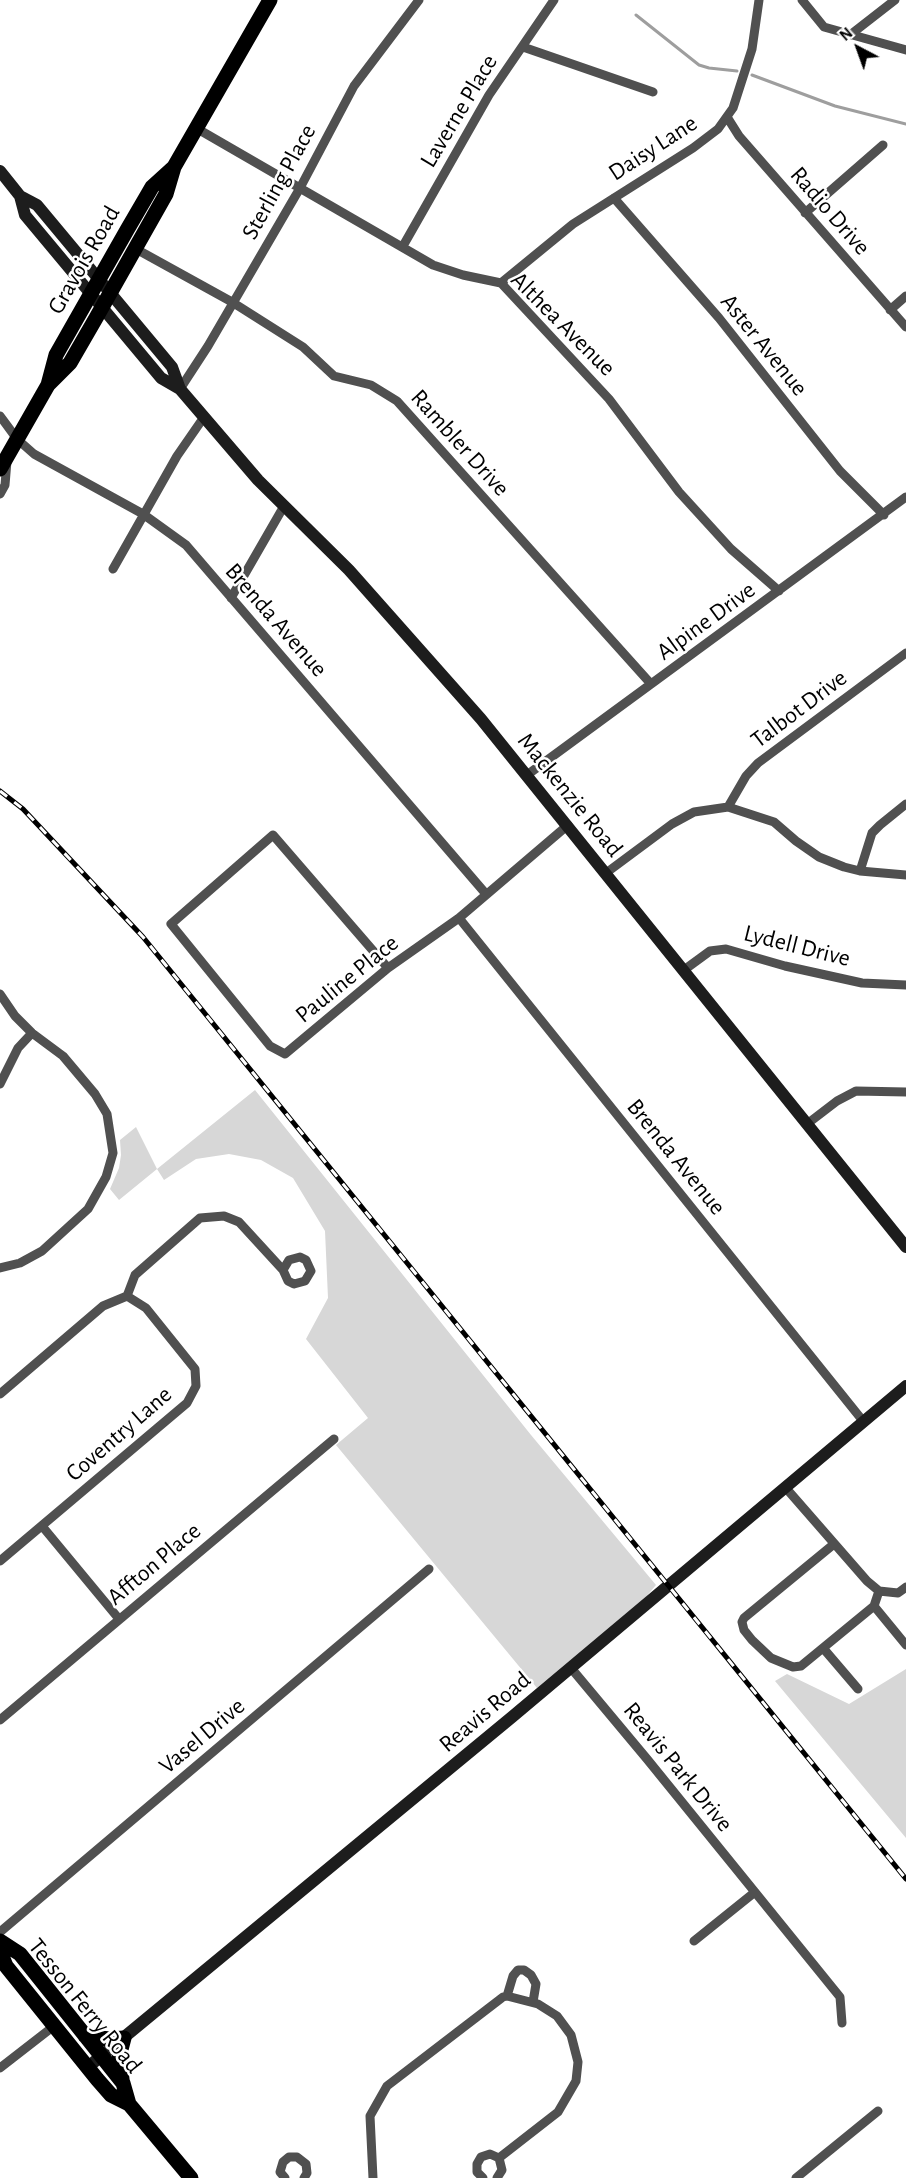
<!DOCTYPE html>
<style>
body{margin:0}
#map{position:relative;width:906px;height:2178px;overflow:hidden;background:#fff;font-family:"Alegreya Sans",sans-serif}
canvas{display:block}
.north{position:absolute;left:828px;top:18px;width:60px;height:60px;-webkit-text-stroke:4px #fff;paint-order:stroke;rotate:319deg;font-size:16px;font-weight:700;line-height:24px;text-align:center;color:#000}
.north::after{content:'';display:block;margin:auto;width:21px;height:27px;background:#000;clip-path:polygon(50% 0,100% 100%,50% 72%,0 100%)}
</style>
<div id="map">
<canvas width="906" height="2178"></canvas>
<div class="north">N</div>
</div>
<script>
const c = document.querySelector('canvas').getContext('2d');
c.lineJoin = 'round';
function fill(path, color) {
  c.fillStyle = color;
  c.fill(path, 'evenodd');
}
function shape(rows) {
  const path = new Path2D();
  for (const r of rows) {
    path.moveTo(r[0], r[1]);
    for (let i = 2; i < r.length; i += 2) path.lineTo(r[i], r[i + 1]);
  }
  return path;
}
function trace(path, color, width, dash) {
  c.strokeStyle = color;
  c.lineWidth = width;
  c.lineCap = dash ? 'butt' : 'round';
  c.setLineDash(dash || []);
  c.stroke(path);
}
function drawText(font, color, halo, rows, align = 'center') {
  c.font = font + ' "Alegreya Sans",sans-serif';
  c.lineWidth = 5;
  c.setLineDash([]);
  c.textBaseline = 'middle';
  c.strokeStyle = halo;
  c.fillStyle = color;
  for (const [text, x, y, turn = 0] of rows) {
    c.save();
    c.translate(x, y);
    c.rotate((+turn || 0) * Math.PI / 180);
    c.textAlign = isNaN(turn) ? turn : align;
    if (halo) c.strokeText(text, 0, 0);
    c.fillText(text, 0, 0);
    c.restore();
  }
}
fill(shape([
 [255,1090,531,1435,656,1585,645,1598,537,1688,336,1445,368,1418,306,1339,328,1298,325,1231,293,1178,261,1160,229,1154,196,1159,164,1180,157,1169,119,1200,110,1189,119,1168,121,1155,120,1140,136,1127,157,1169],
 [906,1669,906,1838,775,1681,787,1674,849,1704]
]), '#d7d7d7');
trace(shape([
 [636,15,699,65,709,68,737,71],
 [752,75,835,106,906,124]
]), '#9e9e9e', 3);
trace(shape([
 [802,0,824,27,906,50],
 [850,35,895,0],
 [523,47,653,92],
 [727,117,739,136,906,327],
 [196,128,433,265,463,275,501,283,609,399,679,492,731,549,779,591],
 [614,198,719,318,840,471,884,515],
 [805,213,883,145],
 [403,246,489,95,554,0],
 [136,249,232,302,303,347,334,376,371,385,397,401,651,684],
 [501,283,573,224,693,148,718,129,733,108,752,49,759,0],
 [890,310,906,296],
 [180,389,208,346,300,188,354,86,419,0],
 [0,416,17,439,34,454,143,514,186,545,486,894],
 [0,494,5,485,7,461],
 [113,569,177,456,204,417],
 [231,598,284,506],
 [527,775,906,497],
 [728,807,746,776,758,763,906,653],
 [860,871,872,833,880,825,906,804],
 [606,873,672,824,694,812,728,807,774,822,796,841,819,857,844,867,860,871,906,875],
 [459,918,863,1421],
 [388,968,273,835,171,924,270,1046,285,1054,388,968,459,918,568,825],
 [684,970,710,951,726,949,785,966,862,983,906,985],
 [0,994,15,1016,32,1033,63,1056,95,1094,107,1114,113,1153,106,1177,88,1209,42,1251,20,1263,0,1268],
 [0,1084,18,1048,32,1033],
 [807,1124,837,1101,856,1091,906,1092],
 [127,1296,135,1275,200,1218,224,1216,239,1222,283,1270,288,1281,294,1284,305,1281,311,1271,306,1260,300,1257,289,1260,283,1270],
 [0,1394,103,1306,127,1296],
 [785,1487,867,1581,879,1591,898,1593,906,1587],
 [42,1526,119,1619],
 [834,1544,744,1618,742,1622,744,1630,752,1640,771,1658,793,1667,801,1666,874,1606,879,1591],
 [0,1561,187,1403,196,1386,195,1369,146,1308,127,1296],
 [874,1606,906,1645],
 [823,1648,858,1689],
 [571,1668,647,1759,840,1997,842,2023],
 [0,1720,334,1439],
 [0,1932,429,1569],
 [694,1941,755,1892],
 [507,1996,513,1976,518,1970,524,1970,531,1975,536,1984,533,2002],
 [0,2068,54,2026],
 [285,2178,280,2172,283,2162,289,2157,297,2157,306,2164,307,2173,304,2178],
 [373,2178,370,2116,387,2086,503,1997,507,1996,538,2004,557,2016,571,2035,578,2062,576,2081,558,2112,499,2158],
 [483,2178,477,2172,477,2164,481,2157,490,2154,499,2158,502,2170,497,2178],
 [796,2178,878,2111]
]), '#505050', 9);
trace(shape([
 [0,171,20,196,37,205,172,367,180,389],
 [20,196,25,215,161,378,180,389,258,480,349,570,481,719,906,1247],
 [88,2067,512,1717,906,1386]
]), '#1d1d1d', 12);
trace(shape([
 [48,385,70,363,96,318,166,194,174,167,270,0],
 [0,469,48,385,56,355,127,230,152,187,174,167],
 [0,1941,20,1954,44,1984,123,2083,129,2104,191,2178],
 [0,1951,6,1966,97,2079,111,2095,129,2104],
 [85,2036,109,2039,124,2038,119,2057,122,2079]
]), '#000', 15);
const rail = shape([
 [0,791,23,809,143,937,906,1879]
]);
trace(rail, '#000', 5);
trace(rail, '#fff', 3, [9]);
drawText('24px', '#000', '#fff', [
 ["Laverne Place",459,111,-59],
 ["Daisy Lane",653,148,-33],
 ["Sterling Place",279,182,-61],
 ["Radio Drive",830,211,49],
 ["Gravois Road",84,260,-60],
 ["Althea Avenue",563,324,45],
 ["Aster Avenue",764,345,51],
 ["Rambler Drive",460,443,48],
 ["Brenda Avenue",276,620,49],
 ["Alpine Drive",706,621,-36],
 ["Talbot Drive",799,709,-37],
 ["Mackenzie Road",570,795,51],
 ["Lydell Drive",797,946,14],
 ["Pauline Place",347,979,-39],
 ["Brenda Avenue",676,1157,51],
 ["Coventry Lane",119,1434,-41],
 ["Affton Place",154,1564,-40],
 ["Reavis Road",485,1712,-40],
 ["Vasel Drive",202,1736,-40],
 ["Reavis Park Drive",678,1767,51],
 ["Tesson Ferry Road",85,2006,51]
]);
</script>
